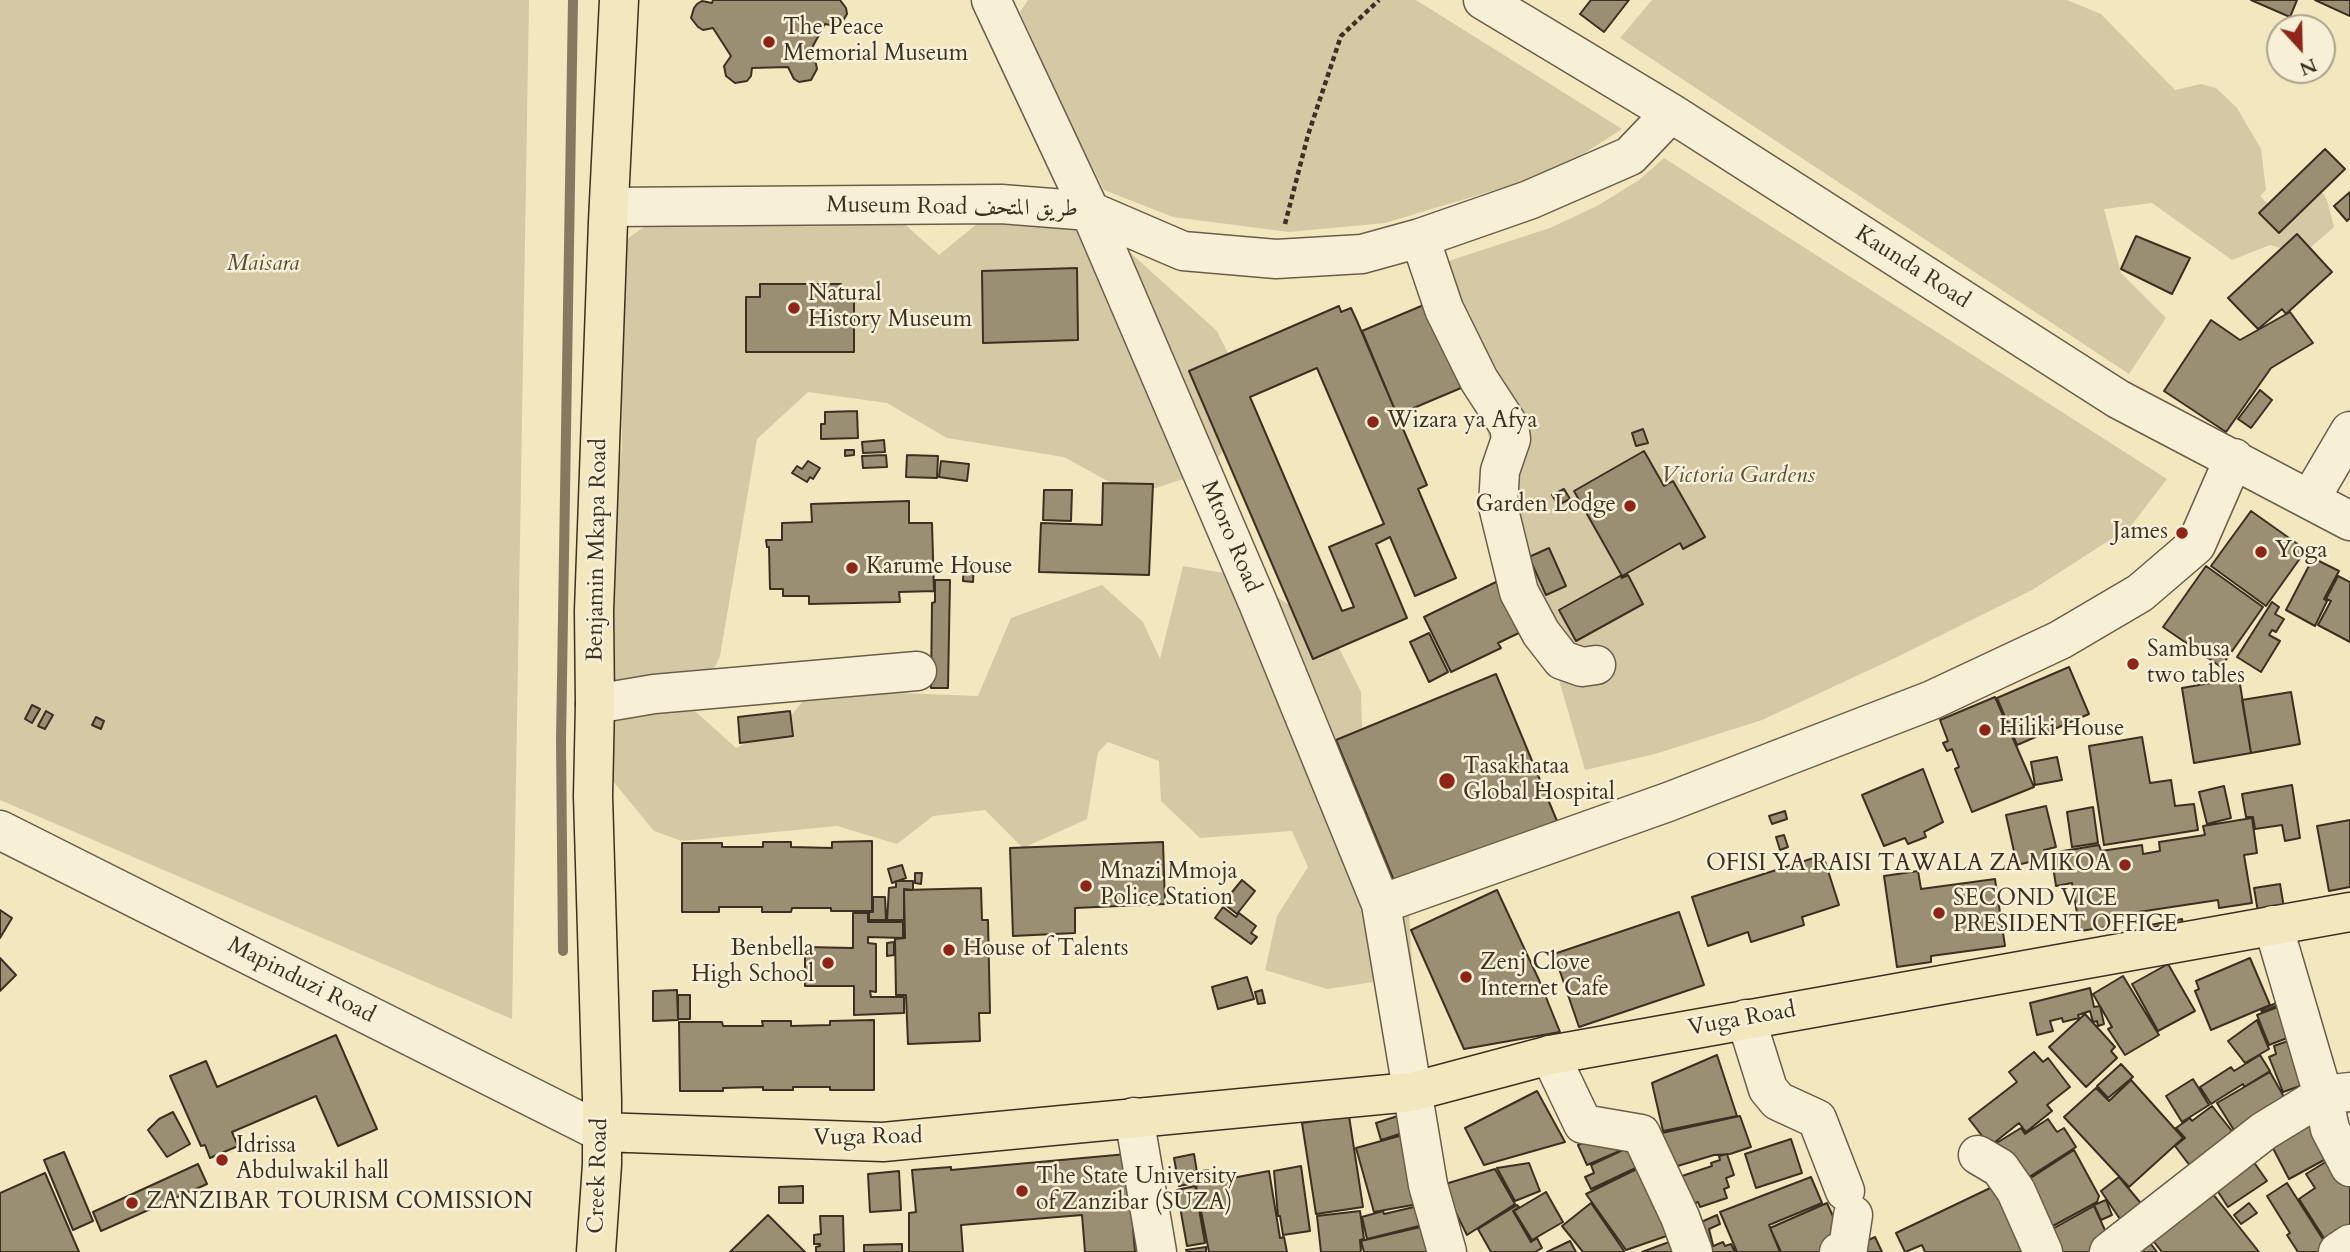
<!DOCTYPE html>
<meta charset="utf-8">
<style>
body{margin:0}
#map{position:relative;width:2350px;height:1252px;overflow:hidden;background:#f3e7c0;font-family:Cardo,serif}
canvas{display:block}
.north{position:absolute;left:2266px;top:14px;width:70px;height:70px;box-sizing:border-box;background:#f7efd6;border:2px solid #aca38d;border-radius:50%;rotate:158deg;font-size:19px;font-weight:700;line-height:28px;text-align:center;color:#3c3020}
.north::after{content:'';display:block;margin:auto;width:24px;height:32px;background:#8f2418;clip-path:polygon(50% 0,100% 100%,50% 72%,0 100%)}
</style>
<div id="map">
<canvas width="2350" height="1252"></canvas>
<div class="north">N</div>
</div>
<script>
const c = document.querySelector('canvas').getContext('2d');
c.lineJoin = 'round';
function fill(path, color) {
  c.fillStyle = color;
  c.fill(path, 'evenodd');
}
function shape(rows) {
  const path = new Path2D();
  for (const r of rows) {
    path.moveTo(r[0], r[1]);
    for (let i = 2; i < r.length; i += 2) path.lineTo(r[i], r[i + 1]);
  }
  return path;
}
function trace(path, color, width, dash) {
  c.strokeStyle = color;
  c.lineWidth = width;
  c.lineCap = dash ? 'butt' : 'round';
  c.setLineDash(dash || []);
  c.stroke(path);
}
function drawText(font, color, halo, rows, align = 'center') {
  c.font = font + ' Cardo,Amiri,serif';
  c.lineWidth = 5;
  c.setLineDash([]);
  c.textBaseline = 'middle';
  c.strokeStyle = halo;
  c.fillStyle = color;
  for (const [text, x, y, turn = 0] of rows) {
    c.save();
    c.translate(x, y);
    c.rotate((+turn || 0) * Math.PI / 180);
    c.textAlign = isNaN(turn) ? turn : align;
    if (halo) c.strokeText(text, 0, 0);
    c.fillText(text, 0, 0);
    c.restore();
  }
}
fill(shape([
 [0,0,529,0,512,1019,0,800],
 [1028,0,1416,0,1622,129,1555,172,1385,223,1289,232,1173,217,1104,190,1064,111,1020,12],
 [1652,0,2067,0,2101,14,2175,90,2201,84,2216,88,2237,108,2261,149,2266,190,2260,196,2276,212,2313,178,2327,200,2334,227,2303,254,2270,245,2232,260,2152,203,2104,209,2121,273,2166,318,2129,374,1620,38],
 [1664,158,2167,479,2130,527,2032,590,1895,658,1762,720,1655,754,1585,770,1439,264,1550,228,1597,206,1639,180],
 [1001,204,1124,247,1217,331,1256,410,1206,472,1133,495,1064,457,947,438,887,403,808,392,757,439,720,656,695,711,736,748,785,723,829,669,899,693,978,696,1011,618,1102,585,1143,622,1160,659,1183,566,1247,577,1289,605,1339,648,1361,692,1365,822,1383,866,1409,913,1413,976,1327,989,1265,970,1277,916,1308,867,1292,831,1200,838,1161,801,1159,761,1108,742,1098,752,1087,819,1023,848,985,810,933,816,897,844,837,826,682,841,654,831,598,763,607,538,622,448,621,243,663,214,898,218,939,255]
]), '#d4c8a5');
trace(shape([
 [563,951,561,740,573,0]
]), '#857960', 10);
const building = shape([
 [713,0,840,0,846,8,847,14,841,24,835,26,825,24,808,55,814,59,816,64,817,69,811,80,799,82,794,79,788,67,752,68,751,76,747,81,735,83,726,76,724,66,731,56,713,28,703,30,698,27,691,18,694,8,697,4,702,1,712,3,713,0],
 [1591,0,1629,0,1604,32,1580,14,1591,0],
 [2251,0,2297,0,2290,17,2251,0],
 [2315,0,2350,0,2350,16,2315,0],
 [2325,149,2345,169,2279,233,2259,213,2325,149],
 [2350,192,2350,218,2347,221,2334,206,2350,192],
 [2297,234,2332,272,2286,314,2282,309,2258,329,2228,298,2297,234],
 [2136,236,2190,258,2172,294,2121,269,2136,236],
 [1077,268,1078,340,983,343,982,271,1077,268],
 [760,284,841,284,840,297,854,297,854,352,746,352,746,297,760,297,760,284],
 [1426,304,1461,388,1397,415,1362,331,1426,304],
 [1339,306,1341,312,1351,308,1357,321,1427,485,1418,489,1456,578,1415,596,1390,537,1376,544,1407,618,1313,659,1189,371,1339,306],
 [1317,368,1384,524,1329,547,1354,607,1342,611,1250,397,1317,368],
 [2290,312,2313,343,2271,368,2226,432,2164,391,2211,320,2240,340,2290,312],
 [2260,390,2272,400,2251,428,2238,419,2260,390],
 [857,411,858,438,821,439,821,424,825,424,825,412,857,411],
 [1643,429,1648,443,1636,446,1632,433,1643,429],
 [884,440,885,452,863,453,862,442,884,440],
 [845,450,854,450,854,455,845,456,845,450],
 [1644,451,1664,486,1673,481,1705,537,1683,549,1680,543,1622,576,1574,491,1644,451],
 [886,455,887,467,863,468,862,456,886,455],
 [907,455,938,456,937,478,906,477,907,455],
 [808,461,820,468,813,479,810,477,807,482,792,473,797,466,802,469,808,461],
 [941,461,969,464,967,481,939,477,941,461],
 [1103,483,1153,484,1149,575,1039,572,1041,523,1102,525,1103,483],
 [1564,489,1570,499,1558,505,1552,495,1564,489],
 [1044,490,1072,490,1071,521,1043,520,1044,490],
 [909,501,909,523,932,523,934,591,899,592,900,602,809,604,809,596,783,596,783,589,770,589,769,547,767,547,766,540,782,540,782,523,812,522,811,504,909,501],
 [2251,511,2306,550,2266,606,2211,566,2251,511],
 [1549,548,1566,586,1546,595,1529,557,1549,548],
 [2313,558,2339,571,2324,599,2327,601,2315,626,2286,610,2313,558],
 [964,562,974,562,973,582,963,581,964,562],
 [2206,566,2263,607,2221,667,2163,627,2206,566],
 [1628,575,1643,604,1576,641,1559,610,1620,576,1622,578,1628,575],
 [2338,576,2350,582,2350,642,2318,625,2331,601,2326,599,2338,576],
 [935,580,950,580,948,688,931,688,932,603,935,602,935,580],
 [1496,582,1521,632,1498,643,1501,648,1451,672,1424,617,1496,582],
 [2272,602,2279,607,2275,614,2284,619,2276,632,2272,630,2269,635,2280,641,2261,672,2237,657,2272,602],
 [1429,633,1448,672,1429,682,1410,642,1429,633],
 [2069,667,2089,714,2017,745,1997,698,2069,667],
 [1496,674,1557,821,1397,888,1336,740,1496,674],
 [2239,678,2251,753,2194,763,2182,688,2239,678],
 [2291,692,2300,744,2251,753,2242,700,2291,692],
 [1995,697,2034,787,1972,812,1955,769,1959,767,1952,749,1947,751,1943,743,1948,741,1940,720,1995,697],
 [32,705,40,709,32,723,25,719,32,705],
 [46,711,53,715,45,729,38,726,46,711],
 [790,711,793,736,740,743,738,717,790,711],
 [96,717,104,721,101,729,92,725,96,717],
 [2142,737,2150,783,2171,780,2175,806,2194,804,2198,830,2104,845,2089,746,2142,737],
 [2057,757,2062,780,2035,785,2031,762,2057,757],
 [1923,769,1943,822,1924,832,1926,837,1908,844,1905,838,1884,846,1862,795,1923,769],
 [2292,785,2300,838,2285,841,2282,825,2255,829,2253,817,2246,817,2242,794,2292,785],
 [2224,786,2231,818,2207,824,2199,792,2224,786],
 [2046,806,2056,847,2044,850,2046,858,2017,865,2006,815,2046,806],
 [2093,807,2098,843,2072,847,2067,812,2093,807],
 [1785,811,1787,819,1772,824,1769,816,1785,811],
 [2252,818,2257,853,2244,855,2252,903,2219,908,2218,900,2112,916,2114,926,2080,931,2072,883,2056,886,2051,853,2099,845,2101,851,2142,845,2143,854,2160,851,2159,842,2205,835,2203,826,2252,818],
 [2350,820,2350,887,2329,891,2317,826,2350,820],
 [1784,835,1788,847,1780,850,1776,837,1784,835],
 [872,841,872,911,831,911,831,908,792,908,791,912,762,912,762,907,719,907,719,912,682,912,682,843,722,843,722,847,763,847,763,842,791,842,791,847,832,848,832,842,872,841],
 [1163,842,1165,904,1075,908,1075,933,1013,936,1010,848,1163,842],
 [1823,855,1839,905,1802,917,1804,925,1751,942,1748,932,1708,946,1692,897,1823,855],
 [902,865,906,878,892,883,888,869,902,865],
 [1918,871,1921,889,1995,879,2005,946,1931,956,1931,962,1897,967,1884,876,1918,871],
 [915,873,922,873,921,884,915,883,915,873],
 [1242,880,1255,891,1237,914,1223,903,1242,880],
 [896,881,913,881,913,890,904,889,904,920,887,920,889,888,896,887,896,881],
 [2280,884,2284,908,2258,912,2254,888,2280,884],
 [981,888,982,920,988,920,990,1013,979,1013,980,1041,908,1044,906,995,896,995,895,939,905,938,904,890,981,888],
 [1497,890,1539,980,1560,1032,1464,1049,1411,930,1497,890],
 [873,897,885,897,886,920,869,920,869,912,873,912,873,897],
 [1223,907,1236,917,1239,913,1256,926,1251,933,1257,937,1251,944,1215,918,1223,907],
 [0,910,12,918,0,938,0,910],
 [1679,912,1704,985,1579,1027,1554,954,1679,912],
 [853,913,868,913,868,922,903,922,903,938,868,937,868,943,876,944,876,992,870,991,871,997,904,997,904,1013,854,1015,854,986,805,986,805,947,853,948,853,913],
 [2182,919,2184,932,2152,937,2150,925,2182,919],
 [894,942,894,955,887,956,887,943,894,942],
 [0,958,16,975,0,991,0,958],
 [2250,958,2270,1005,2211,1030,2195,991,2199,989,2196,981,2250,958],
 [2168,964,2195,1011,2158,1031,2132,984,2168,964],
 [2123,976,2159,1035,2125,1055,2108,1029,2112,1027,2093,994,2123,976],
 [1247,977,1254,999,1218,1009,1212,987,1247,977],
 [2090,988,2094,1007,2100,1006,2104,1024,2098,1026,2097,1021,2093,1022,2090,1011,2078,1015,2079,1018,2063,1022,2062,1018,2050,1021,2053,1031,2037,1035,2030,1003,2090,988],
 [677,990,678,1020,653,1021,653,991,677,990],
 [1262,990,1265,1003,1258,1004,1255,992,1262,990],
 [678,995,690,995,690,1019,678,1019,678,995],
 [2285,999,2286,1002,2262,1012,2261,1010,2285,999],
 [2288,1003,2300,1033,2269,1045,2257,1015,2288,1003],
 [2085,1014,2115,1047,2111,1051,2117,1058,2086,1087,2049,1047,2085,1014],
 [874,1020,874,1090,830,1090,830,1087,793,1087,793,1090,763,1090,763,1087,723,1088,723,1091,680,1091,679,1022,722,1022,723,1026,763,1026,762,1021,791,1021,791,1026,830,1025,830,1021,874,1020],
 [2257,1020,2269,1049,2245,1063,2228,1041,2257,1020],
 [336,1035,377,1129,338,1146,316,1096,232,1132,238,1146,210,1158,205,1145,201,1146,170,1076,206,1061,217,1087,336,1035],
 [2299,1037,2314,1081,2283,1092,2269,1057,2276,1054,2274,1046,2299,1037],
 [2034,1052,2043,1062,2048,1058,2070,1087,2047,1105,2052,1111,2026,1132,2019,1123,1990,1146,1969,1119,2017,1082,2009,1072,2034,1052],
 [1717,1055,1737,1116,1663,1131,1652,1083,1717,1055],
 [2260,1055,2270,1071,2244,1087,2243,1084,2211,1104,2200,1087,2231,1067,2234,1071,2260,1055],
 [2121,1064,2133,1077,2108,1098,2097,1086,2121,1064],
 [2270,1072,2293,1113,2242,1143,2217,1103,2270,1072],
 [2193,1079,2209,1105,2182,1122,2166,1096,2193,1079],
 [2131,1080,2183,1138,2129,1187,2064,1117,2096,1088,2109,1101,2131,1080],
 [1537,1091,1565,1142,1484,1165,1465,1128,1537,1091],
 [2312,1105,2337,1153,2289,1179,2264,1131,2312,1105],
 [2212,1106,2243,1145,2200,1179,2175,1146,2185,1138,2176,1128,2190,1118,2192,1121,2212,1106],
 [173,1112,190,1144,167,1157,148,1130,159,1119,173,1112],
 [1404,1114,1409,1131,1381,1140,1376,1123,1404,1114],
 [1349,1116,1363,1207,1316,1214,1302,1123,1349,1116],
 [1740,1116,1751,1147,1730,1154,1714,1155,1661,1171,1648,1136,1740,1116],
 [2048,1119,2057,1132,2064,1128,2076,1147,2015,1186,1990,1147,2021,1128,2025,1134,2048,1119],
 [1613,1130,1622,1150,1587,1165,1578,1145,1613,1130],
 [1410,1133,1429,1202,1374,1212,1356,1148,1410,1133],
 [1791,1139,1802,1173,1756,1188,1745,1154,1791,1139],
 [1625,1149,1642,1165,1591,1189,1585,1177,1594,1173,1591,1165,1625,1149],
 [2074,1150,2099,1196,2097,1202,2040,1233,2026,1181,2074,1150],
 [64,1152,93,1221,73,1230,44,1160,64,1152],
 [1127,1154,1135,1252,1085,1252,1082,1215,961,1225,963,1252,909,1252,909,1213,916,1212,912,1170,951,1167,951,1170,1127,1154],
 [1194,1154,1197,1172,1208,1170,1210,1180,1179,1186,1174,1158,1194,1154],
 [1727,1154,1734,1175,1726,1178,1729,1187,1724,1189,1727,1198,1700,1207,1698,1202,1683,1207,1673,1179,1712,1166,1711,1163,1720,1160,1719,1156,1727,1154],
 [2337,1155,2350,1176,2350,1237,2331,1249,2299,1199,2315,1188,2306,1174,2337,1155],
 [2251,1158,2267,1181,2228,1207,2213,1184,2251,1158],
 [1653,1161,1681,1231,1626,1250,1586,1194,1653,1161],
 [1529,1163,1540,1191,1515,1201,1497,1168,1529,1163],
 [198,1164,207,1184,101,1231,93,1212,198,1164],
 [1301,1166,1310,1231,1283,1235,1280,1216,1278,1216,1274,1171,1301,1166],
 [1495,1169,1515,1204,1467,1235,1442,1185,1495,1169],
 [899,1171,901,1210,870,1212,868,1174,899,1171],
 [1269,1171,1280,1238,1284,1237,1287,1252,1209,1252,1196,1185,1269,1171],
 [45,1173,79,1252,0,1252,0,1193,45,1173],
 [1811,1177,1822,1203,1769,1225,1780,1252,1737,1252,1720,1212,1811,1177],
 [2119,1177,2149,1213,2128,1231,2101,1191,2119,1177],
 [2007,1180,2042,1252,1925,1252,1922,1245,1905,1252,1896,1233,2007,1180],
 [2287,1183,2331,1252,2298,1252,2287,1235,2290,1233,2267,1196,2287,1183],
 [803,1186,803,1203,779,1203,779,1187,803,1186],
 [1195,1186,1205,1243,1187,1246,1177,1190,1195,1186],
 [2209,1189,2259,1252,2162,1252,2147,1233,2209,1189],
 [1546,1192,1563,1222,1532,1240,1514,1211,1546,1192],
 [2106,1200,2112,1215,2101,1220,2094,1205,2106,1200],
 [1591,1203,1624,1251,1624,1252,1583,1252,1562,1226,1591,1203],
 [1827,1203,1847,1248,1839,1252,1781,1252,1770,1228,1827,1203],
 [2249,1203,2257,1213,2241,1224,2234,1215,2249,1203],
 [1427,1204,1431,1223,1367,1239,1362,1217,1383,1211,1384,1214,1427,1204],
 [1517,1205,1519,1207,1513,1211,1531,1242,1537,1238,1542,1248,1535,1252,1491,1252,1478,1229,1517,1205],
 [2094,1206,2113,1248,2103,1252,2044,1252,2038,1237,2094,1206],
 [1360,1211,1364,1239,1360,1240,1361,1252,1321,1252,1317,1216,1360,1211],
 [768,1215,805,1252,730,1252,768,1215],
 [1717,1215,1720,1224,1709,1229,1713,1245,1699,1250,1690,1227,1717,1215],
 [820,1216,843,1216,844,1252,816,1252,816,1247,820,1246,820,1244,814,1244,814,1235,821,1234,820,1216],
 [1429,1225,1441,1252,1364,1252,1361,1241,1429,1225],
 [1875,1237,1882,1252,1843,1252,1875,1237],
 [1680,1238,1686,1252,1642,1252,1680,1238],
 [2147,1239,2157,1252,2125,1252,2147,1239],
 [1570,1241,1576,1252,1547,1252,1570,1241],
 [1723,1242,1725,1246,1731,1244,1735,1252,1699,1252,1723,1242],
 [902,1244,902,1252,864,1252,864,1245,902,1244],
 [1206,1247,1206,1252,1187,1252,1186,1250,1206,1247]
]);
fill(building, '#9b8f73');
trace(building, '#3c3020', 2);
const minor = shape([
 [991,0,1090,211,1258,603,1381,904,1428,1185,1447,1252],
 [1483,0,1671,113,2118,399,2350,521],
 [609,207,1001,204,1090,211,1183,251,1276,259,1362,254,1420,238,1529,200,1630,156,1671,113],
 [1420,238,1444,309,1479,380,1509,426,1511,439,1500,471,1498,506,1519,592,1541,633,1562,660,1582,667,1596,665],
 [2310,499,2350,431],
 [595,704,654,694,917,671],
 [0,830,601,1132],
 [1381,904,1668,802,1932,700,2060,640,2140,593,2196,545,2234,458],
 [2273,925,2323,1095,2330,1129,2350,1167],
 [1746,1019,1768,1089,1778,1101,1817,1119,1845,1191],
 [1550,1055,1583,1124,1641,1134,1680,1217,1693,1252],
 [1134,1117,1157,1252],
 [1978,1155,2000,1168,2016,1191,2043,1252],
 [1839,1252,1848,1248,1853,1215],
 [2109,1252,2264,1131,2323,1095,2350,1092],
 [2338,1252,2350,1244]
]);
const major = shape([
 [601,1132,883,1142,1411,1092,1550,1055,2350,912],
 [596,1252,602,1164,602,1100,593,796,595,704,594,611,608,222,619,0]
]);
trace(minor, '#6a5e48', 41);
trace(major, '#3c3020', 41);
trace(shape([
 [1285,224,1308,135,1341,36,1379,0]
]), '#3c3020', 4.5, [5, 3.5]);
trace(minor, '#f7efd6', 38);
trace(major, '#f3e7c0', 38);
for (const [x, y, r, color] of [
 [769,42,7,"#8f2418"],
 [794,308,7,"#8f2418"],
 [1373,422,7,"#8f2418"],
 [1630,506,7,"#8f2418"],
 [2182,533,7,"#8f2418"],
 [2261,552,7,"#8f2418"],
 [852,568,7,"#8f2418"],
 [2133,664,7,"#8f2418"],
 [1985,730,7,"#8f2418"],
 [1447,781,9,"#8f2418"],
 [2125,865,7,"#8f2418"],
 [1086,886,7,"#8f2418"],
 [1939,913,7,"#8f2418"],
 [949,950,7,"#8f2418"],
 [828,963,7,"#8f2418"],
 [1466,977,7,"#8f2418"],
 [222,1160,7,"#8f2418"],
 [1022,1191,7,"#8f2418"],
 [132,1203,7,"#8f2418"]
]) {
  const dot = new Path2D();
  dot.arc(x, y, r, 0, 2 * Math.PI);
  c.fillStyle = color;
  c.fill(dot);
  trace(dot, '#f7efd6', 2.5);
}
drawText('23px', '#3c3020', '#f7efd6', [
 ["The Peace",783,29],
 ["Memorial Museum",783,55],
 ["Natural",808,295],
 ["History Museum",808,321],
 ["Wizara ya Afya",1387,422],
 ["Garden Lodge",1616,506,"right"],
 ["James",2168,533,"right"],
 ["Yoga",2275,552],
 ["Karume House",866,568],
 ["Sambusa",2147,651],
 ["two tables",2147,677],
 ["Hiliki House",1999,730],
 ["Tasakhataa",1463,768],
 ["Global Hospital",1463,794],
 ["OFISI YA RAISI TAWALA ZA MIKOA",2111,865,"right"],
 ["Mnazi Mmoja",1100,873],
 ["Police Station",1100,899],
 ["SECOND VICE",1953,900],
 ["PRESIDENT OFFICE",1953,926],
 ["Benbella",814,950,"right"],
 ["High School",814,976,"right"],
 ["House of Talents",963,950],
 ["Zenj Clove",1480,964],
 ["Internet Cafe",1480,990],
 ["Idrissa",236,1147],
 ["Abdulwakil hall",236,1173],
 ["The State University",1036,1178],
 ["of Zanzibar (SUZA)",1036,1204],
 ["ZANZIBAR TOURISM COMISSION",146,1203]
], 'left');
drawText('23px', '#3c3020', '#f7efd6', [
 ["Museum Road طريق المتحف",952,208,1],
 ["Kaunda Road",1912,268,33],
 ["Mtoro Road",1230,537,67],
 ["Benjamin Mkapa Road",598,550,-89],
 ["Mapinduzi Road",301,981,27],
 ["Vuga Road",1742,1020,-10],
 ["Vuga Road",868,1138,-1],
 ["Creek Road",599,1176,-88]
]);
drawText('italic 23px', '#5a4e3b', '#f7efd6', [
 ["Maisara",263,265],
 ["Victoria Gardens",1738,477]
]);
</script>
